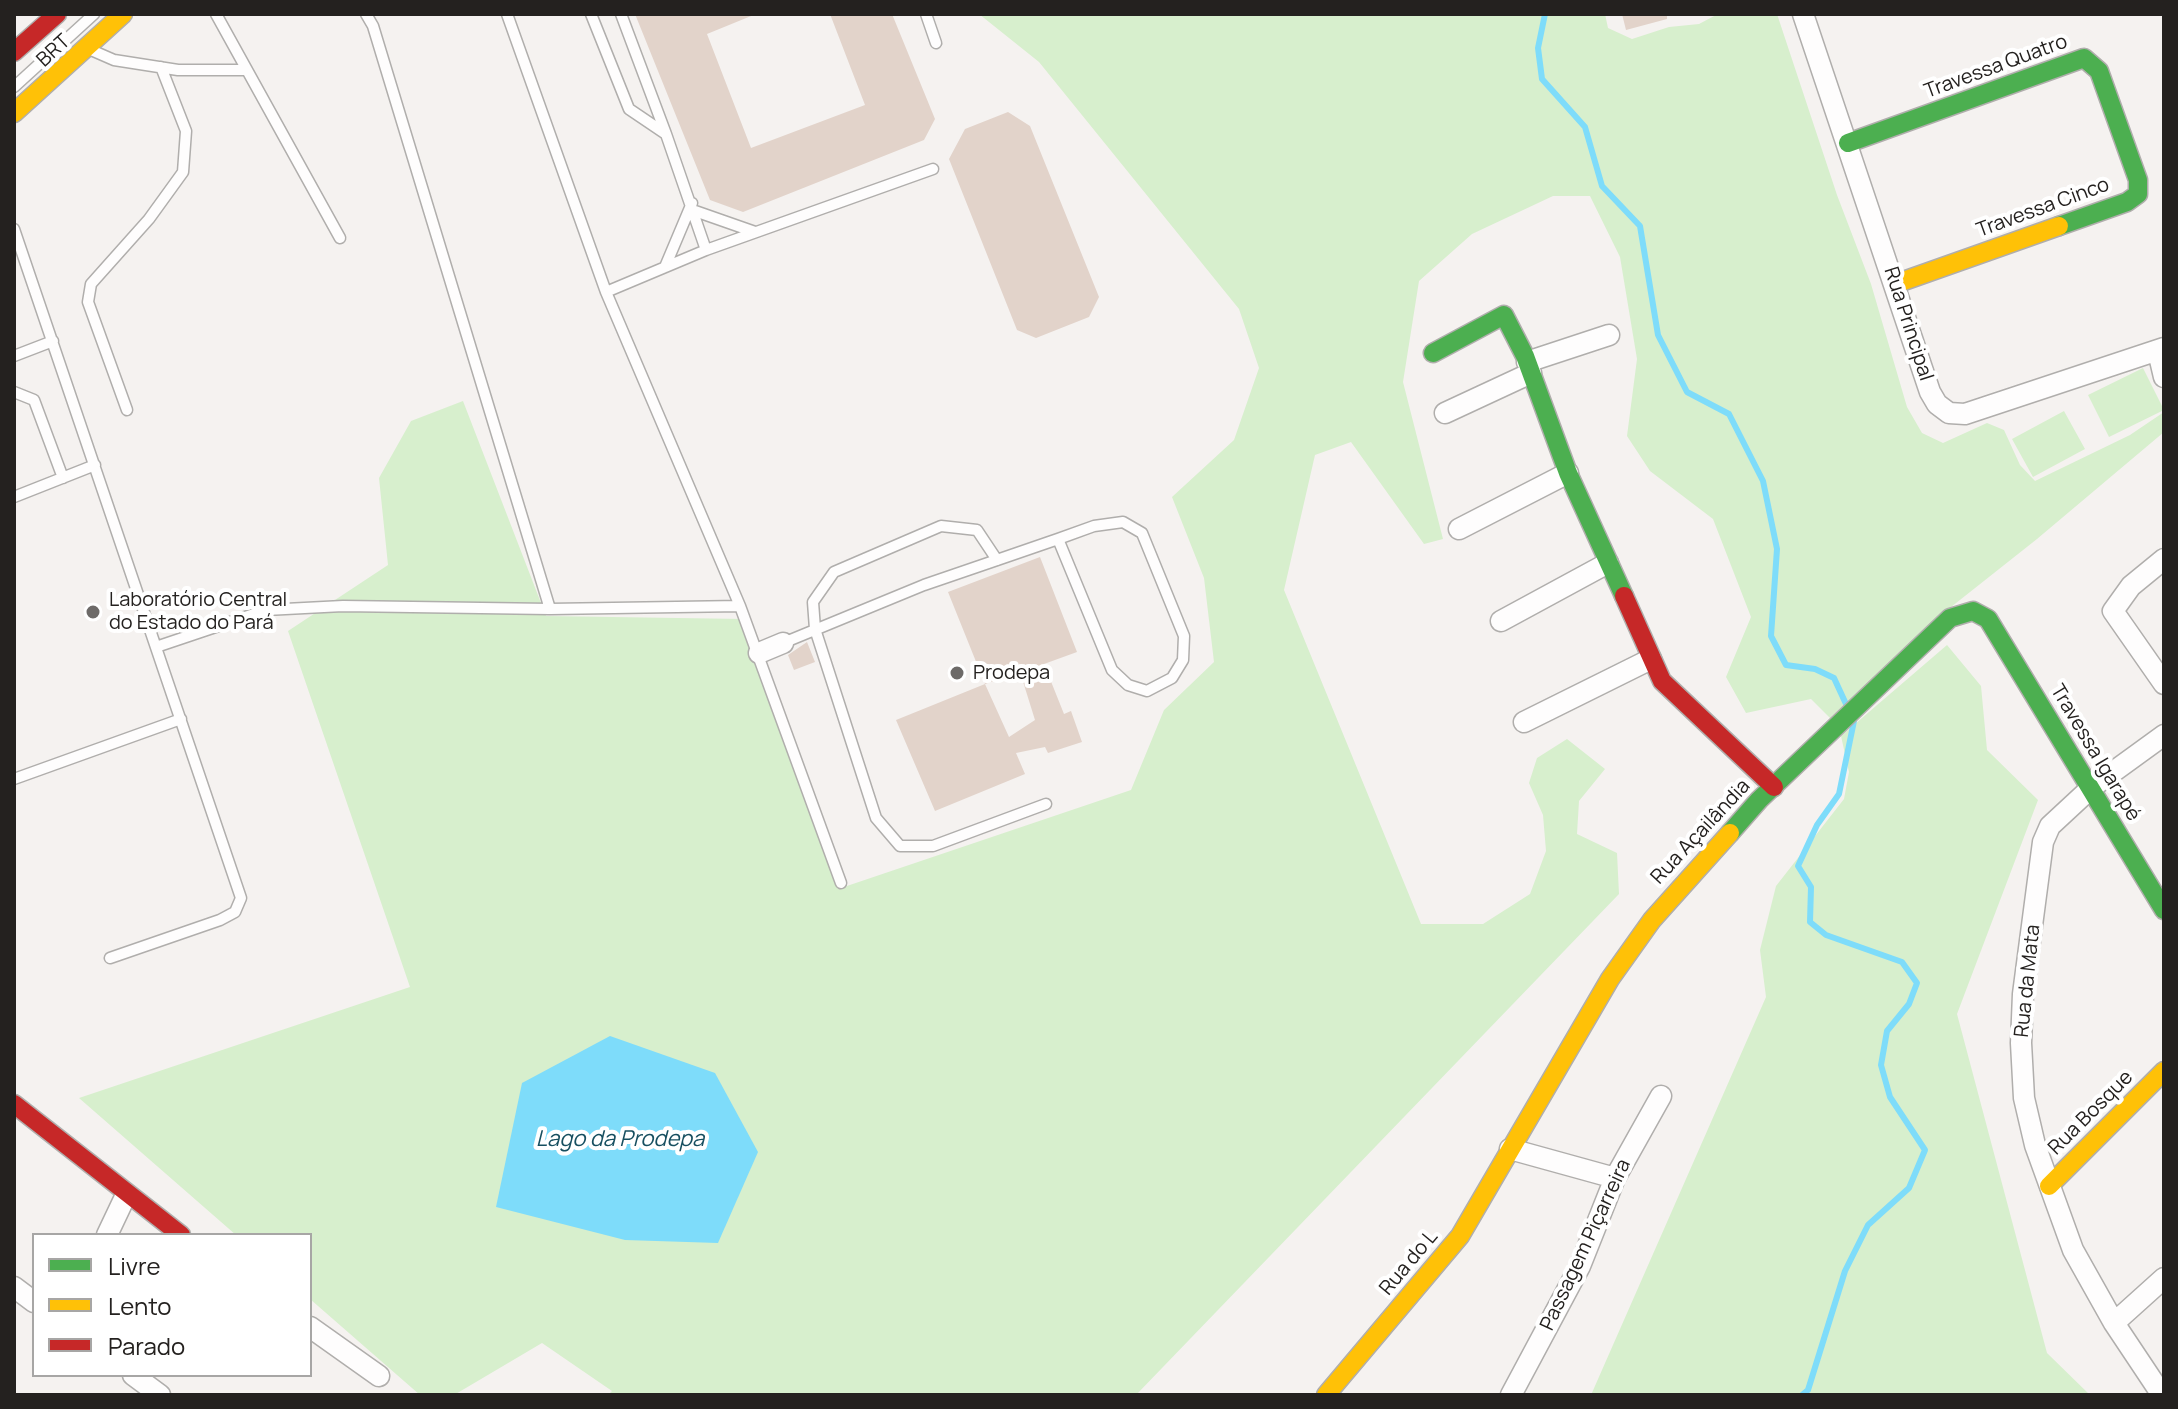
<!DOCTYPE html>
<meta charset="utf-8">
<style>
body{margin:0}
#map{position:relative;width:2178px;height:1409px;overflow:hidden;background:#f5f2f0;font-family:Manrope,sans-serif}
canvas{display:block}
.frame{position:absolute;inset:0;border:16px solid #24211f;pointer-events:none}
.legend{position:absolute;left:32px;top:1233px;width:280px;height:144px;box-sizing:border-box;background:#fff;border:2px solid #a7a6a5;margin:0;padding:10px 14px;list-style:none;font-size:24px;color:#24211f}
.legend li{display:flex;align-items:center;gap:16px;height:40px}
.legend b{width:40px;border:2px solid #a7a6a5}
</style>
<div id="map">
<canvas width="2178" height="1409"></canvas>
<div class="frame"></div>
<ul class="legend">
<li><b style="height:10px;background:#4caf50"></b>Livre</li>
<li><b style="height:10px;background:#ffc107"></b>Lento</li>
<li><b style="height:10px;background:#c62828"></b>Parado</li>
</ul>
</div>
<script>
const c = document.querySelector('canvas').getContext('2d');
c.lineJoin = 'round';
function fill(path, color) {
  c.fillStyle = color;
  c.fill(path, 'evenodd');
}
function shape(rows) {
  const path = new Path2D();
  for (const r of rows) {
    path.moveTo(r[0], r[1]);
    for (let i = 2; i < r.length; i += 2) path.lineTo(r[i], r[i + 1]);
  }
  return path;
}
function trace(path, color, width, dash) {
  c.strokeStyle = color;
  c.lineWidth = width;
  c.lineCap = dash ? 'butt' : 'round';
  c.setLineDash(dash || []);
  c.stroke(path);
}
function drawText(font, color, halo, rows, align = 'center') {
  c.font = font + ' Manrope,sans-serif';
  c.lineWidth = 8;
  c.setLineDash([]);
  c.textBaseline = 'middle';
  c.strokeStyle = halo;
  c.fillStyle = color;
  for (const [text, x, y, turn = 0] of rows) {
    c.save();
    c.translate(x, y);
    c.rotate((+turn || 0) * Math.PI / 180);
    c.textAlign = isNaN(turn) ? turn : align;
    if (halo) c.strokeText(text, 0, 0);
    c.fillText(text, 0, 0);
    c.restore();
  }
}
fill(shape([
 [979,14,1605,14,1608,28,1632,39,1669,27,1699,24,1718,14,1777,14,1837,195,1871,284,1907,407,1922,433,1943,443,1987,423,2004,430,2020,465,2035,481,2130,435,2164,412,2164,432,2037,539,1946,611,1830,718,1811,699,1746,713,1726,677,1751,617,1713,519,1650,471,1627,436,1637,359,1620,257,1590,196,1553,196,1472,234,1419,281,1403,382,1443,539,1424,544,1351,442,1315,455,1284,590,1421,924,1483,924,1530,894,1546,851,1543,815,1529,783,1537,758,1567,739,1605,769,1579,801,1577,834,1617,853,1619,894,1136,1395,608,1395,612,1391,542,1343,454,1395,420,1395,310,1299,310,1235,236,1235,79,1098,410,987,288,631,388,565,379,478,411,421,463,401,546,616,744,619,838,889,1131,790,1164,710,1214,662,1204,578,1172,497,1234,440,1259,368,1239,309,1039,62],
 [2143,368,2164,410,2109,437,2088,395],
 [2064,411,2085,449,2033,477,2012,439],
 [1947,645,1981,686,1987,750,2038,800,1957,1014,2047,1353,2090,1395,1591,1395,1766,997,1760,950,1776,886,1844,799,1849,772,1841,736]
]), '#d7efcd');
fill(shape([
 [610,1036,715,1073,758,1152,718,1243,625,1240,496,1207,522,1083]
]), '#7edcfa');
trace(shape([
 [1545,14,1538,48,1542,79,1585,127,1602,186,1640,226,1658,335,1687,392,1729,414,1763,481,1777,549,1771,636,1786,665,1815,669,1834,678,1846,704],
 [1802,1395,1808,1390,1845,1271,1868,1225,1909,1188,1925,1150,1890,1097,1881,1065,1887,1031,1909,1004,1917,983,1902,962,1826,935,1810,922,1811,887,1798,866,1817,825,1839,794,1854,721]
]), '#7edcfa', 6);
fill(shape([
 [635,14,756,14,707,34,751,148,865,105,830,14,892,14,935,119,924,140,743,212,710,200],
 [1622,14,1667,14,1667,19,1626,30],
 [1008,112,1030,126,1099,297,1089,317,1036,338,1017,330,949,159,965,129],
 [1040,557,1077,652,1044,664,1064,714,1071,711,1082,742,1048,753,1045,747,1016,753,1025,774,935,811,896,720,985,684,948,592],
 [1020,672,1035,720,1009,737,985,684],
 [807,642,815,662,794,670,788,655]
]), '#e2d3ca');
const lane = shape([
 [216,14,340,238],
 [366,14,373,26,550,609,740,606,841,883],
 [507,14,606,292,740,606],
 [591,14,629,109,666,134,706,250],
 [621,14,666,134],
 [926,14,936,43],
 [91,50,114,60,178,70,246,70],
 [14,87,94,14],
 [695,211,755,232],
 [14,229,241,898,235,912,220,920,110,958],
 [665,267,692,203],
 [606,292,706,250,933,169],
 [14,356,53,341],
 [14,392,34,400,63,478],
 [127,410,88,302,91,284,149,219,183,172,186,131,161,67],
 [14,497,95,465],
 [997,560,977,530,941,526,834,572,813,602,815,629,876,818,900,846,933,846,1046,804],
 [783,643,924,585,997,560,1058,539,1094,526,1123,522,1142,533,1184,636,1183,660,1172,678,1147,691,1128,685,1112,670,1058,539],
 [156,647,266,610,343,606,550,609],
 [14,779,181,719]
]);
const street = shape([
 [1803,14,1930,392,1937,404,1949,413,1965,414,2164,348],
 [2164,351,2160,360,2164,377],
 [1527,362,1609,335],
 [1445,413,1531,373],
 [1459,529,1568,473],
 [2164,559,2131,586,2113,611,2164,684],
 [1501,621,1608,563],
 [759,653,783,643],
 [1524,722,1651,659],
 [1510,1149,1615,1178],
 [107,1235,126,1195],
 [14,1287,34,1302],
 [2114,1323,2164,1278],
 [310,1327,379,1376],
 [133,1375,160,1395],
 [1511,1395,1580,1266,1615,1178,1661,1096],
 [2162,1395,2114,1323,2073,1250,2035,1145,2024,1098,2021,1043,2023,994,2043,842,2050,826,2091,788,2164,735]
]);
const fast = shape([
 [1848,143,2084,58,2099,71,2138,180,2138,194,2127,202,2059,226],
 [1433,353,1504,315,1525,356,1568,473,1624,596],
 [1730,833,1759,800,1950,618,1973,611,1988,619,2164,910]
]);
const slow = shape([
 [14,113,123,14],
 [1895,284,2059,226],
 [2049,1186,2164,1071],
 [1326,1395,1460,1236,1610,979,1652,920,1730,833]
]);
const jam = shape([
 [14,52,57,14],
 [1624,596,1662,681,1774,787],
 [14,1104,181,1235]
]);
trace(lane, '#b0aeac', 13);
trace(street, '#b0aeac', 23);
trace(fast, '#b0aeac', 21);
trace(slow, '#b0aeac', 21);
trace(jam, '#b0aeac', 21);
trace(lane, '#fefdfd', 10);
trace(street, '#fefdfd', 20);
trace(fast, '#4caf50', 18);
trace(slow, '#ffc107', 18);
trace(jam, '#c62828', 18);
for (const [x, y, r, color] of [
 [93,612,8,"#6d6a68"],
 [957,673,8,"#6d6a68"]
]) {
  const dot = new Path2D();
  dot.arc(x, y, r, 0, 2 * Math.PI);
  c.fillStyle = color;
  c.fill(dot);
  trace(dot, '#fff', 3);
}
drawText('20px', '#24211f', '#fff', [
 ["BRT",54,51,-43],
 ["Travessa Quatro",1996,67,-20],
 ["Travessa Cinco",2043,208,-20],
 ["Rua Principal",1908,324,72],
 ["Travessa Igarapé",2095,753,59],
 ["Rua Açailândia",1701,832,-47],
 ["Rua da Mata",2028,981,-84],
 ["Rua Bosque",2091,1113,-45],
 ["Passagem Piçarreira",1586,1245,-65],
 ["Rua do L",1409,1263,-50]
]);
drawText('20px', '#24211f', '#fff', [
 ["Laboratório Central",109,600],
 ["do Estado do Pará",109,623],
 ["Prodepa",973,673]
], 'left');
drawText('italic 22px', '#174f60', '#fff', [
 ["Lago da Prodepa",620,1140]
]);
</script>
